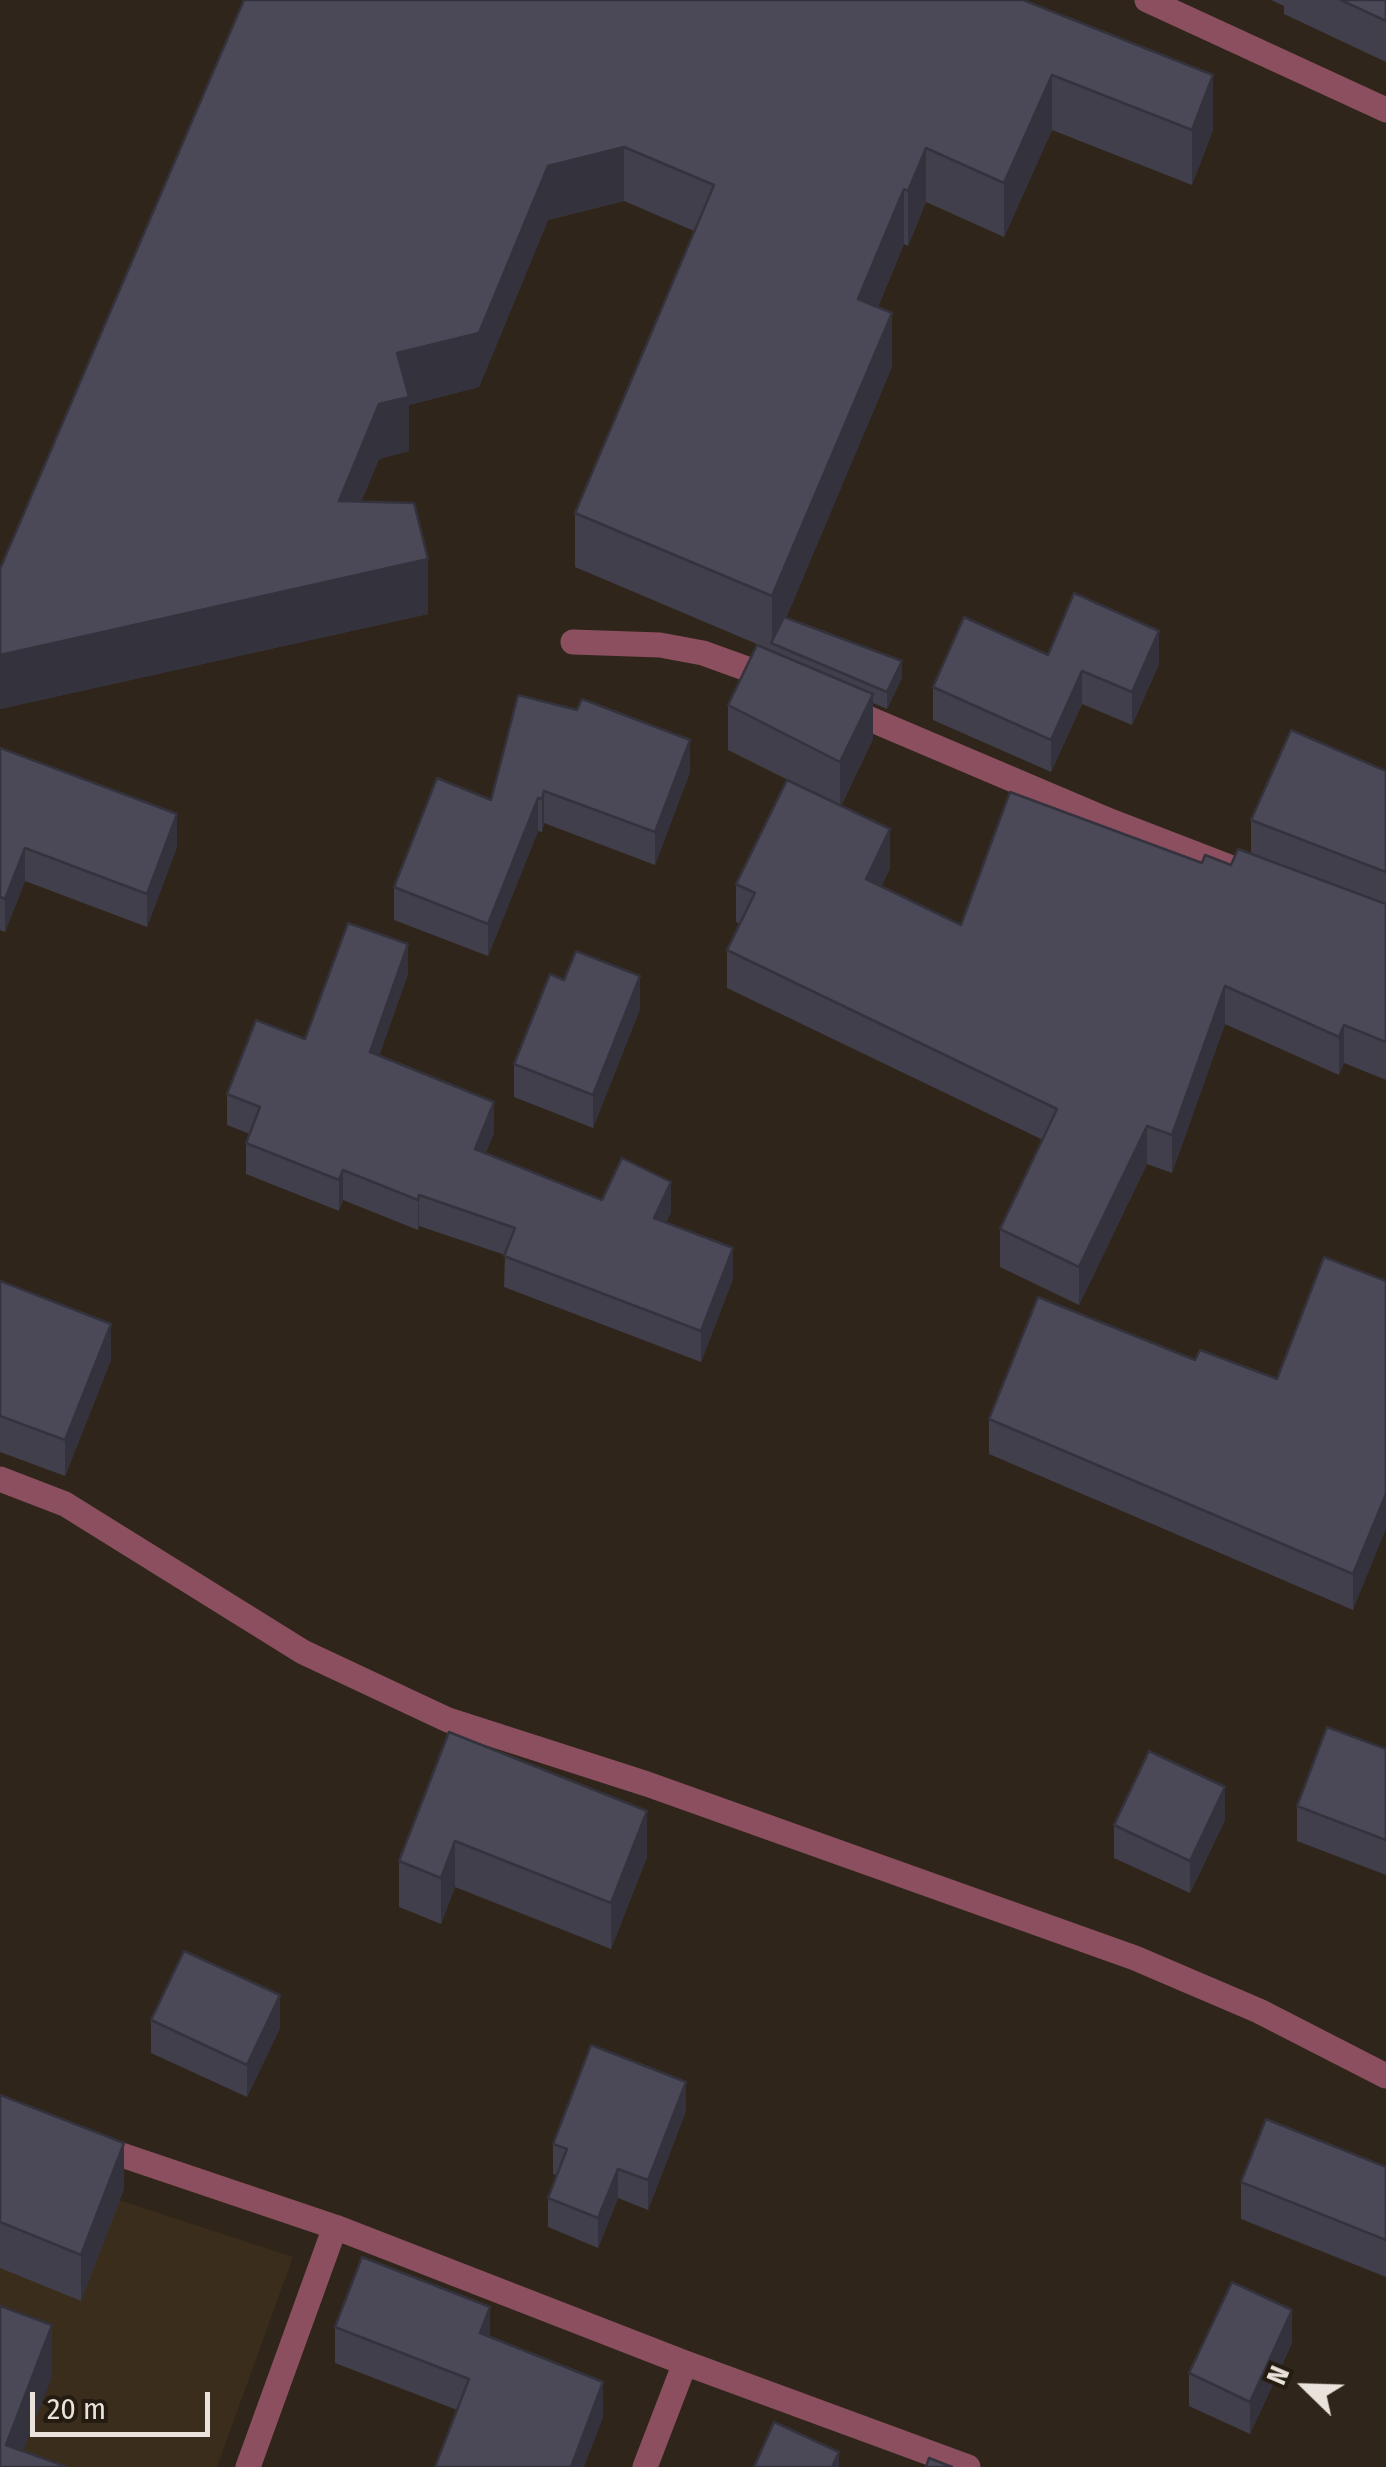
<!DOCTYPE html>
<style>
body{margin:0}
#map{position:relative;width:1386px;height:2467px;overflow:hidden;background:#2f251a;font-family:"Fira Sans Condensed",sans-serif}
canvas{display:block}
.north{position:absolute;left:1256px;top:2337px;width:100px;height:100px;-webkit-text-stroke:8px #251c11;paint-order:stroke;rotate:293deg;font-size:28px;font-weight:700;line-height:40px;text-align:center;color:#e9e3db}
.north::after{content:'';display:block;margin:auto;width:35px;height:45px;background:#e9e3db;clip-path:polygon(50% 0,100% 100%,50% 72%,0 100%)}
.scale{position:absolute;left:30px;top:2392px;width:180px;height:45px;box-sizing:border-box;border:5px solid #e9e3db;border-top:0;padding-left:12px;font-size:30px;line-height:35px;white-space:nowrap;color:#e9e3db;-webkit-text-stroke:8px #251c11;paint-order:stroke}
</style>
<div id="map">
<canvas width="1386" height="2467"></canvas>
<div class="north">N</div>
<div class="scale">20 m</div>
</div>
<script>
const c = document.querySelector('canvas').getContext('2d');
c.lineJoin = 'round';
function fill(path, color) {
  c.fillStyle = color;
  c.fill(path, 'evenodd');
}
function shape(rows) {
  const path = new Path2D();
  for (const r of rows) {
    path.moveTo(r[0], r[1]);
    for (let i = 2; i < r.length; i += 2) path.lineTo(r[i], r[i + 1]);
  }
  return path;
}
function trace(path, color, width, dash) {
  c.strokeStyle = color;
  c.lineWidth = width;
  c.lineCap = dash ? 'butt' : 'round';
  c.setLineDash(dash || []);
  c.stroke(path);
}
fill(shape([
 [0,2161,293,2257,217,2467,0,2467]
]), '#3a2d1c');
trace(shape([
 [1147,0,1386,110],
 [573,642,660,645,703,653,775,679],
 [844,708,1110,821,1237,870],
 [0,1479,65,1504,303,1652,448,1720,647,1784,1135,1958,1259,2011,1386,2076],
 [95,2146,335,2227,685,2363,968,2467],
 [248,2467,335,2227],
 [645,2467,685,2363]
]), '#8b4f5f', 25);
fill(shape([
 [244,0,1023,0,1213,130,1192,185,1052,130,1004,237,926,202,908,246,904,244,878,307,892,367,786,617,902,678,887,709,873,703,873,739,841,806,890,868,881,887,961,925,1202,863,1231,865,1251,854,1251,820,1386,771,1386,1080,1344,1063,1339,1075,1225,1024,1172,1173,1147,1164,1079,1305,1000,1267,1000,1229,1043,1140,727,988,727,950,740,924,736,922,736,884,800,786,728,750,728,705,771,650,575,567,575,513,694,231,624,201,548,220,479,387,409,405,409,451,379,459,361,502,428,614,0,709,0,569],
 [1271,0,1386,0,1386,62,1284,14,1284,6],
 [1048,655,1159,664,1132,725,1082,704,1051,772,933,720,933,687],
 [577,710,690,772,655,865,544,823,542,832,538,831,488,956,394,920,394,887,491,800],
 [0,748,177,847,147,927,25,881,5,932,0,930],
 [408,974,379,1056,494,1133,485,1154,602,1200,671,1212,666,1223,733,1279,701,1362,504,1287,505,1255,419,1226,418,1230,343,1200,339,1211,246,1174,246,1143,250,1134,227,1125,227,1094,305,1039],
 [640,1009,593,1128,514,1097,514,1064],
 [0,1281,111,1360,65,1476,0,1452],
 [1386,1281,1353,1610,989,1454,989,1419,1195,1360,1277,1379],
 [449,1732,647,1857,611,1949,455,1887,441,1924,399,1907,399,1861],
 [1386,1749,1386,1875,1297,1841,1297,1806],
 [1225,1820,1190,1893,1114,1858,1114,1825],
 [151,2020,280,2028,247,2097,151,2053],
 [0,2095,124,2189,81,2301,0,2268],
 [686,2111,648,2210,618,2198,598,2248,548,2227,548,2198,557,2175,553,2174,553,2144],
 [1386,2167,1386,2277,1241,2219,1241,2182],
 [335,2327,490,2337,603,2418,457,2410,335,2363],
 [1292,2343,1250,2434,1189,2406,1189,2373]
]), '#403f4b');
fill(shape([
 [1052,75,1052,130,1004,237,1004,183],
 [1213,75,1213,130,1192,185,1192,130],
 [624,147,624,201,548,220,479,387,409,405,409,451,379,459,339,555,339,501,397,353,548,166],
 [926,148,926,202,908,246,908,191],
 [904,189,904,244,858,354,858,299],
 [892,313,892,367,775,645,772,644,772,596],
 [428,559,428,614,0,709,0,655],
 [1159,631,1159,664,1132,725,1132,692],
 [902,661,902,678,887,709,887,692],
 [1082,671,1082,704,1051,772,1051,740],
 [873,694,873,739,840,807,840,762],
 [690,740,690,772,655,865,655,832],
 [544,791,544,823,542,832,542,799],
 [538,798,538,831,488,956,488,924],
 [177,814,177,847,147,927,147,894],
 [890,829,890,868,866,918,866,879],
 [25,848,25,881,5,932,5,899],
 [408,944,408,974,370,1082,370,1052],
 [640,976,640,1009,593,1128,593,1095],
 [1225,986,1225,1024,1172,1173,1172,1135],
 [1344,1025,1344,1063,1339,1075,1339,1037],
 [494,1102,494,1133,475,1180,475,1149],
 [1147,1126,1147,1164,1079,1305,1079,1267],
 [343,1170,343,1200,339,1211,339,1180],
 [671,1182,671,1212,654,1249,654,1218],
 [419,1195,419,1226,418,1230,418,1200],
 [733,1248,733,1279,701,1362,701,1331],
 [111,1324,111,1360,65,1476,65,1440],
 [1386,1494,1386,1529,1353,1610,1353,1574],
 [1225,1787,1225,1820,1190,1893,1190,1861],
 [647,1811,647,1857,611,1949,611,1903],
 [455,1841,455,1887,441,1924,441,1878],
 [280,1995,280,2028,247,2097,247,2065],
 [686,2082,686,2111,648,2210,648,2180],
 [124,2143,124,2189,81,2301,81,2255],
 [618,2169,618,2198,598,2248,598,2218],
 [490,2307,490,2342,480,2333],
 [1292,2310,1292,2343,1250,2434,1250,2402],
 [52,2325,52,2377,17,2467,6,2445],
 [603,2382,603,2418,584,2467,571,2467],
 [839,2452,839,2467,832,2467]
]), '#34333d');
const building = shape([
 [244,0,1023,0,1213,75,1192,130,1052,75,1004,183,926,148,908,191,904,189,858,299,892,313,772,596,575,513,714,185,624,147,548,166,479,333,397,353,409,397,379,404,339,501,414,503,428,559,0,655,0,569,244,0],
 [1341,0,1386,0,1386,21,1341,0],
 [1074,593,1159,631,1132,692,1082,671,1051,740,933,687,964,617,1048,655,1074,593],
 [784,617,902,661,887,692,771,643,784,617],
 [757,645,873,694,840,762,728,705,757,645],
 [518,695,577,710,582,699,690,740,655,832,544,791,542,799,538,798,488,924,394,887,437,778,491,800,518,695],
 [1291,730,1386,771,1386,872,1251,820,1291,730],
 [0,748,177,814,147,894,25,848,5,899,0,897,0,748],
 [787,780,890,829,866,879,961,925,1010,792,1202,863,1205,855,1231,865,1238,849,1386,904,1386,1042,1344,1025,1339,1037,1225,986,1172,1135,1147,1126,1079,1267,1000,1229,1057,1109,727,950,755,893,736,884,787,780],
 [348,923,408,944,370,1052,494,1102,475,1149,602,1200,622,1158,671,1182,654,1218,733,1248,701,1331,504,1256,515,1228,419,1195,418,1200,343,1170,339,1180,246,1143,260,1107,227,1094,256,1020,305,1039,348,923],
 [576,951,640,976,593,1095,514,1064,550,974,564,980,576,951],
 [1324,1257,1386,1281,1386,1494,1353,1574,989,1419,1038,1297,1195,1360,1200,1350,1277,1379,1324,1257],
 [0,1281,111,1324,65,1440,0,1416,0,1281],
 [1327,1727,1386,1749,1386,1840,1297,1806,1327,1727],
 [449,1732,647,1811,611,1903,455,1841,441,1878,399,1861,449,1732],
 [1149,1751,1225,1787,1190,1861,1114,1825,1149,1751],
 [184,1951,280,1995,247,2065,151,2020,184,1951],
 [591,2045,686,2082,648,2180,618,2169,598,2218,548,2198,567,2149,553,2144,591,2045],
 [0,2095,124,2143,81,2255,0,2222,0,2095],
 [1266,2119,1386,2167,1386,2240,1241,2182,1266,2119],
 [362,2257,490,2307,480,2333,603,2382,571,2467,435,2467,469,2379,335,2327,362,2257],
 [1232,2282,1292,2310,1250,2402,1189,2373,1232,2282],
 [0,2306,52,2325,6,2445,67,2467,0,2467,0,2306],
 [774,2422,839,2452,832,2467,754,2467,774,2422],
 [929,2458,952,2467,926,2467,929,2458]
]);
fill(building, '#4b4957');
trace(building, '#34333d', 2.5);
</script>
